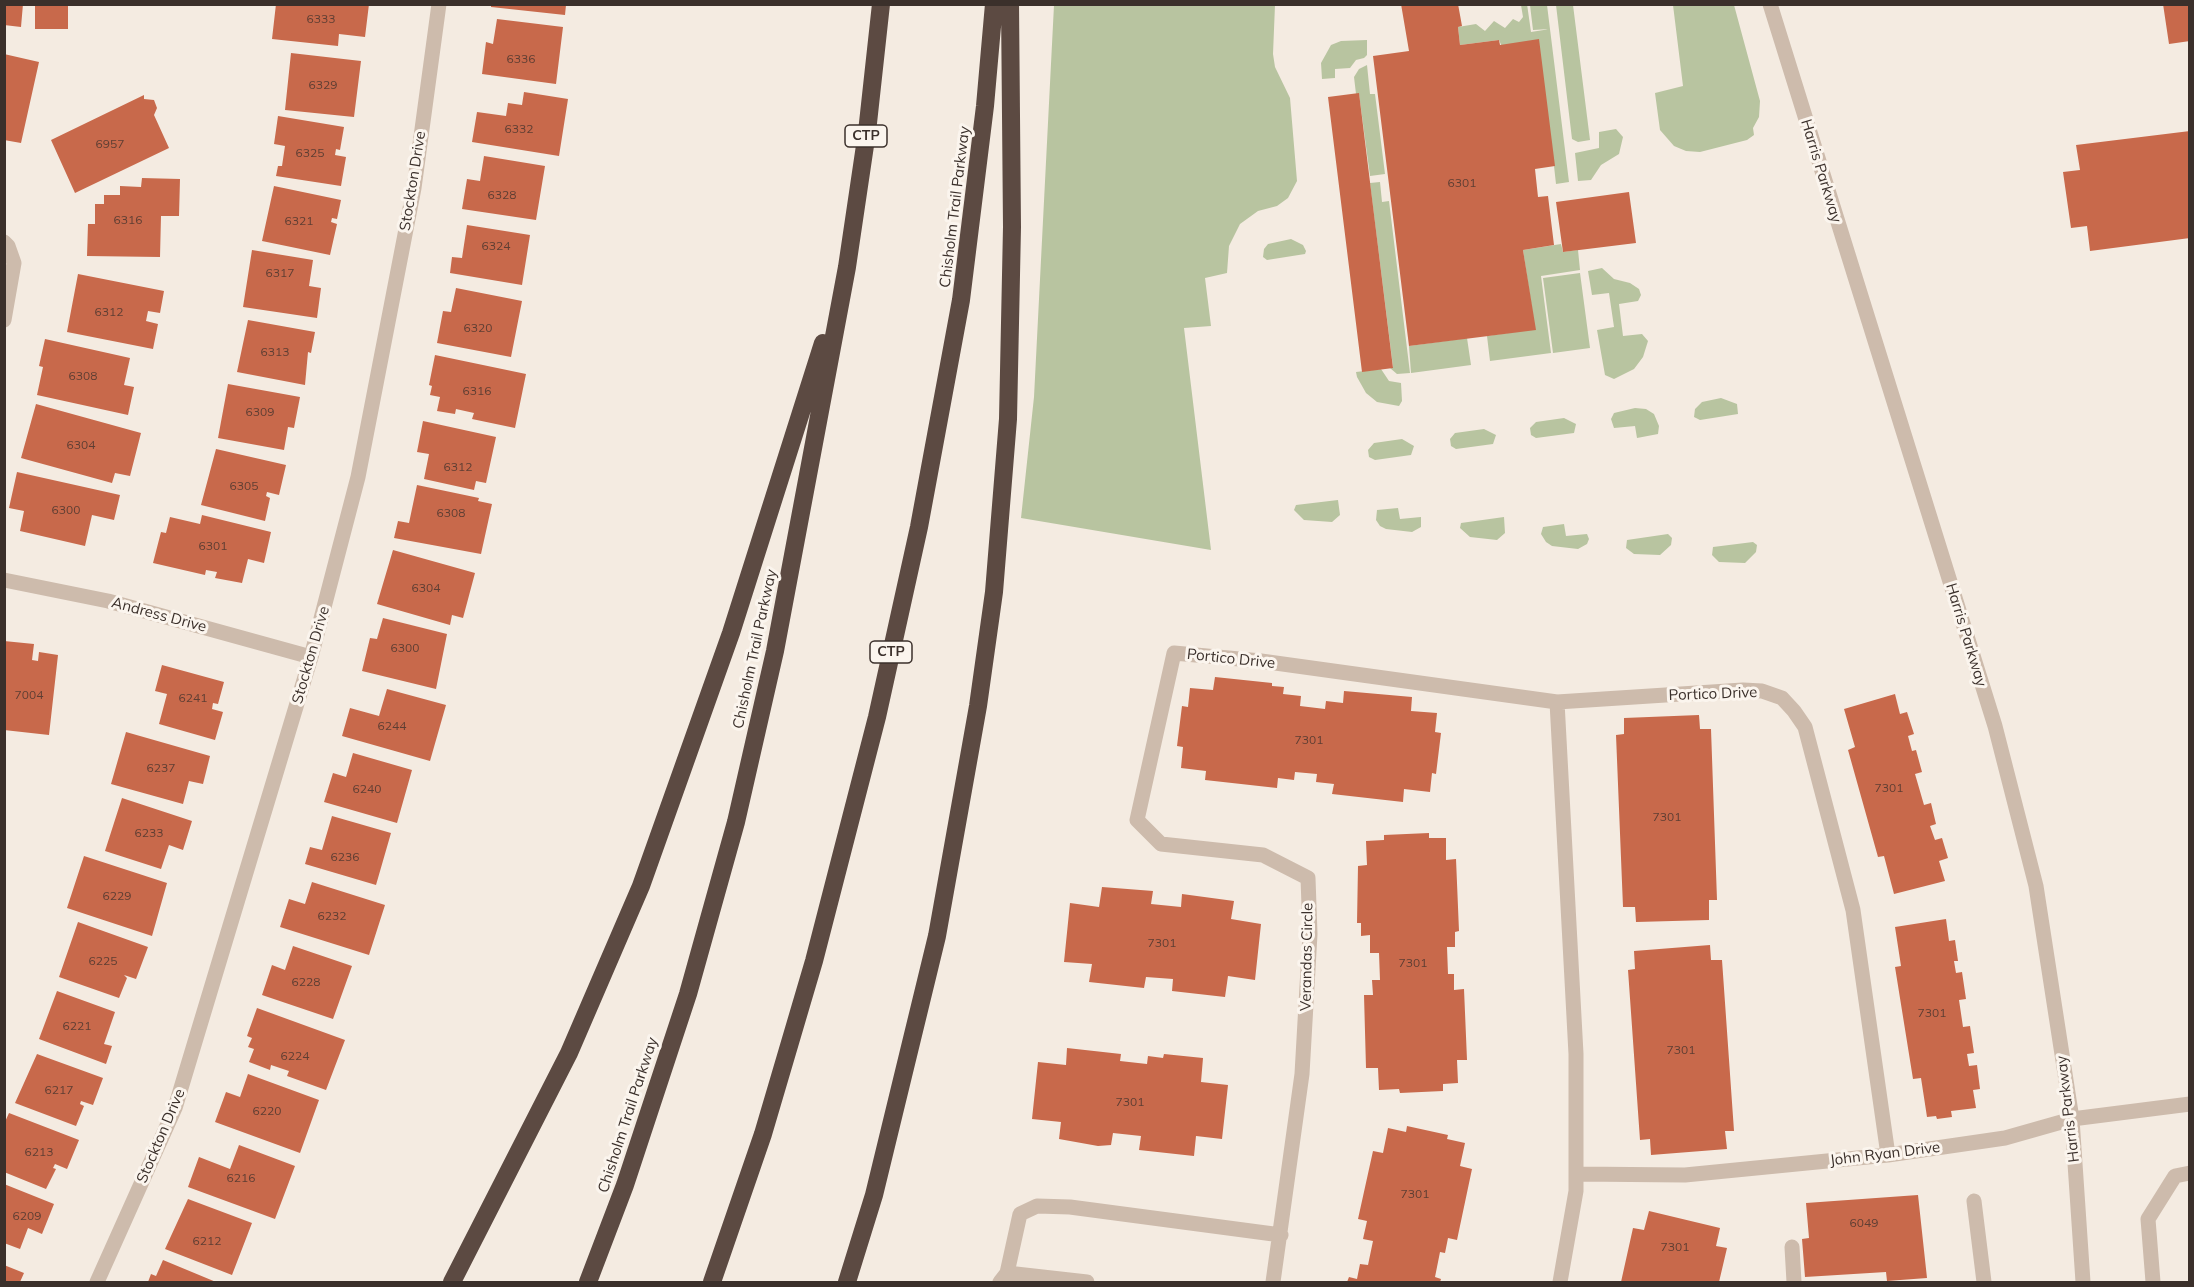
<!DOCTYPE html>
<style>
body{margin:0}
#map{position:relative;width:2194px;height:1287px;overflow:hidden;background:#f4ebe1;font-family:Mulish,sans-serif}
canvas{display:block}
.frame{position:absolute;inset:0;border:6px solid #3b302b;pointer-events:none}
</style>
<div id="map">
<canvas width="2194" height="1287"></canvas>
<div class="frame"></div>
</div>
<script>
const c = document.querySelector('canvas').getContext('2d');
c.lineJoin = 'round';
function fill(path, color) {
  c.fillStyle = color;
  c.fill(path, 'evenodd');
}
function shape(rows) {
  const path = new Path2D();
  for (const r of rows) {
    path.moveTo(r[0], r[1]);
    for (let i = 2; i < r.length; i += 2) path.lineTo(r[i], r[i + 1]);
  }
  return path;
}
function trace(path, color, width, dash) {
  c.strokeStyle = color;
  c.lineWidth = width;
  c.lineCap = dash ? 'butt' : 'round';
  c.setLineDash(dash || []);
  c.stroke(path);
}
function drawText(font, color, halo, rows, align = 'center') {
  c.font = font + ' Mulish,sans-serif';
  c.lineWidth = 6;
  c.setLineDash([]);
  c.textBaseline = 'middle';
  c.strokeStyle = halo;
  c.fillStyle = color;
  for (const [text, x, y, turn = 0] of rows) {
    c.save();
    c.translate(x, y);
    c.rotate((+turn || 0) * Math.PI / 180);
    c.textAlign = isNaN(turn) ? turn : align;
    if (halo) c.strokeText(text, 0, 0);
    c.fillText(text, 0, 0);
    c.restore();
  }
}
fill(shape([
 [1527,4,1531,32,1550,29,1533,30,1530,5,1547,5,1569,182,1556,184,1554,166,1499,40,1460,45,1458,27,1476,24,1485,31,1494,21,1505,28,1513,19,1519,22,1523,17,1521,5],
 [1054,5,1275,5,1273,54,1275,67,1290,98,1297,181,1288,198,1277,206,1258,211,1240,224,1229,246,1227,273,1205,278,1211,326,1184,328,1211,550,1021,518,1034,397],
 [1556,5,1573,5,1590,140,1578,142,1572,139],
 [1673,5,1734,5,1760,101,1759,117,1753,128,1754,135,1747,140,1700,152,1686,151,1674,146,1660,130,1655,93,1683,86],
 [1367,40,1367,55,1364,58,1356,60,1350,68,1335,69,1335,78,1322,79,1321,63,1331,45,1341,41],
 [1367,65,1370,94,1375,94,1385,174,1370,176,1359,94,1356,94,1354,77,1359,69],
 [1616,129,1623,137,1619,154,1601,165,1591,180,1578,181,1575,153,1599,148,1599,132],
 [1380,182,1382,202,1389,201,1410,373,1397,374,1390,368,1393,367,1370,183],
 [1291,239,1303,245,1306,251,1305,254,1267,260,1263,257,1264,249,1268,244],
 [1561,244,1563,252,1578,250,1580,270,1541,276,1551,353,1490,361,1487,336,1535,329,1523,250],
 [1602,268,1614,279,1630,283,1639,289,1641,295,1638,301,1619,304,1623,336,1642,334,1648,341,1643,357,1634,369,1614,379,1605,375,1597,330,1614,327,1609,293,1592,295,1588,271],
 [1580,273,1590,348,1553,353,1543,278],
 [1467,338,1471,365,1411,373,1409,346],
 [1381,369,1389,381,1401,383,1402,401,1399,406,1377,402,1366,393,1357,377,1356,372],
 [1721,398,1737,404,1738,414,1700,420,1694,417,1695,409,1702,402],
 [1635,408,1646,409,1654,414,1659,426,1658,434,1637,438,1635,426,1614,428,1611,419,1614,413],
 [1564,418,1576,424,1574,433,1536,438,1531,435,1530,428,1536,422],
 [1484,429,1496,435,1493,444,1456,449,1451,446,1450,439,1455,433],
 [1402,439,1414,446,1411,455,1375,460,1369,457,1368,450,1374,443],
 [1338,500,1340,515,1332,522,1304,520,1294,510,1296,505],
 [1398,508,1400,519,1421,517,1421,527,1412,532,1386,529,1380,526,1376,520,1377,510],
 [1504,517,1505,533,1497,540,1470,537,1460,528,1461,523],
 [1564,524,1566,536,1587,534,1589,539,1587,544,1578,549,1552,546,1546,542,1541,534,1543,527],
 [1668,534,1672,538,1671,545,1660,555,1634,554,1626,548,1627,540],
 [1753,542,1757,545,1756,552,1745,563,1719,562,1712,555,1713,547]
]), '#b8c4a0');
fill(shape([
 [4,4,23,4,21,27,4,25],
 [35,4,68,4,68,29,35,29],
 [276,4,369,4,365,37,339,34,338,46,272,39],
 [1401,4,1458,4,1462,26,1458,27,1460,45,1499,40,1500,45,1539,39,1555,166,1535,169,1538,197,1548,196,1554,245,1523,250,1536,330,1409,346,1373,56,1409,51],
 [2163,4,2190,4,2190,41,2169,44],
 [491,5,566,5,565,15,491,7],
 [497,19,563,27,556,84,482,74,486,42,493,44],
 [291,53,361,61,354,117,285,110],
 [4,54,39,62,21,143,4,140],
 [524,92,568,99,559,156,472,142,477,112,506,116,508,103,522,105],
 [1359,93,1393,368,1362,372,1328,97],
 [144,95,144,99,154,100,157,108,154,115,169,148,75,193,51,140],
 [278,116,344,127,340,150,336,149,335,155,346,157,341,186,276,176,278,166,282,166,285,146,274,144],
 [2190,131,2190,238,2090,251,2087,226,2071,228,2063,172,2080,170,2076,145],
 [484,156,545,166,536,220,462,209,467,179,480,181],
 [142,178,180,179,179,216,161,216,160,257,87,256,88,224,95,224,95,204,104,204,104,195,120,195,120,186,141,187],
 [274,186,341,200,337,219,332,218,331,222,337,224,330,255,262,241],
 [1629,192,1636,243,1563,252,1556,202],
 [467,225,530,235,522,285,450,273,452,257,462,258],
 [252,250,313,260,309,286,321,288,317,318,243,307],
 [78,274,164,291,160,313,148,311,146,321,158,324,153,349,67,332],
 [456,288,522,301,511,357,437,343,443,311,451,312],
 [248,320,315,332,311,353,308,352,305,385,237,372],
 [45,339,130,358,124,385,134,387,128,415,37,395,43,367,39,366],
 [435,355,526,374,515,428,472,419,474,413,456,409,455,414,437,411,440,397,430,395,432,386,429,385],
 [228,384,300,397,294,428,288,427,284,450,218,438],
 [36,404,141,433,130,476,115,473,112,483,21,458],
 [423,421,496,437,486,483,476,481,474,490,424,479,429,454,417,452],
 [216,449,286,465,279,495,267,492,266,496,270,498,265,521,201,505],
 [17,472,120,495,114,520,92,515,85,546,20,531,24,511,9,508],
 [417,485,479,498,478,501,492,504,481,554,394,538,398,521,409,523],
 [202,515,271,532,264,563,248,559,242,583,215,578,217,572,206,570,205,575,153,563,161,532,166,533,170,517,200,524],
 [393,550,475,573,463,618,452,615,450,625,377,604],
 [383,618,447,634,436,689,362,671,370,638,377,639],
 [4,641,34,644,32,660,38,661,39,652,58,655,49,735,4,730],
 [162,665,224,682,218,704,213,703,212,709,223,712,215,740,159,724,167,694,155,691],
 [1215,677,1272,683,1272,686,1284,687,1283,694,1301,696,1300,706,1325,709,1326,701,1343,703,1344,691,1412,697,1411,711,1437,713,1435,732,1441,733,1436,774,1432,773,1430,792,1404,789,1403,802,1332,794,1334,784,1316,782,1317,774,1295,772,1294,780,1278,778,1277,788,1205,780,1206,771,1181,768,1183,747,1177,746,1182,706,1188,707,1190,688,1213,690],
 [387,689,446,705,430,761,342,736,350,708,379,716],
 [1895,694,1900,714,1907,712,1914,734,1908,736,1912,751,1916,750,1922,772,1915,774,1924,805,1931,803,1936,824,1930,826,1935,840,1942,838,1948,858,1939,861,1945,881,1894,894,1884,856,1878,857,1848,750,1855,747,1844,709],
 [1699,715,1700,729,1711,729,1717,900,1709,900,1709,920,1636,922,1635,907,1623,907,1616,735,1624,734,1624,718],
 [126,732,210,756,203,784,189,781,183,804,111,784],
 [353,753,412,770,397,823,324,802,333,773,346,777],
 [122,798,192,821,183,850,169,845,161,869,105,851],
 [332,816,391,833,376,885,305,864,310,847,322,850],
 [1429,833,1429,838,1446,838,1446,860,1456,859,1459,931,1455,932,1455,947,1447,947,1448,974,1454,974,1454,990,1464,989,1467,1060,1457,1060,1458,1083,1443,1084,1443,1091,1400,1093,1399,1089,1379,1090,1378,1068,1366,1068,1364,995,1373,995,1372,980,1380,980,1379,953,1370,953,1370,935,1361,936,1361,923,1357,923,1358,866,1367,865,1366,841,1384,840,1384,835],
 [84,856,167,883,152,936,67,908],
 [312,882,385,905,369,955,280,927,289,899,305,904],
 [1102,887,1153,891,1151,904,1181,907,1182,894,1234,901,1231,919,1261,924,1255,980,1228,976,1225,997,1172,991,1173,979,1146,977,1144,988,1089,982,1092,964,1064,962,1070,903,1099,907],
 [1946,919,1949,941,1955,940,1958,961,1954,961,1956,973,1962,972,1966,999,1959,1000,1963,1027,1970,1026,1974,1053,1967,1054,1969,1066,1977,1065,1980,1089,1973,1090,1976,1108,1951,1111,1952,1117,1937,1119,1936,1116,1927,1117,1921,1078,1913,1079,1895,967,1901,966,1895,927],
 [78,922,148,947,136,979,124,975,127,978,119,998,59,977],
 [1710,945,1711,960,1722,960,1734,1131,1725,1131,1727,1149,1651,1155,1650,1139,1640,1140,1628,970,1635,969,1634,951],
 [293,946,352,966,333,1019,262,995,272,965,285,970],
 [57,991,115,1012,104,1044,112,1046,106,1064,39,1039],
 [257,1008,345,1040,326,1090,287,1076,289,1071,271,1065,270,1070,249,1062,254,1049,248,1047,252,1038,247,1036],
 [1067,1048,1121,1054,1120,1061,1147,1064,1148,1056,1163,1058,1164,1054,1203,1058,1201,1082,1228,1085,1222,1139,1196,1136,1194,1156,1139,1150,1141,1136,1113,1133,1111,1145,1098,1146,1059,1139,1061,1122,1032,1119,1038,1062,1066,1065],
 [37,1054,103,1078,93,1105,81,1101,80,1104,84,1106,76,1126,15,1103],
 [248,1074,319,1100,300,1153,215,1122,226,1092,240,1097],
 [9,1113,79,1140,67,1169,55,1164,53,1168,56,1169,46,1189,4,1172,4,1124],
 [1407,1126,1448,1135,1447,1139,1465,1143,1460,1166,1472,1169,1457,1240,1448,1238,1445,1253,1440,1252,1435,1277,1441,1279,1440,1282,1347,1282,1349,1277,1357,1279,1360,1264,1368,1265,1373,1241,1363,1239,1367,1221,1358,1219,1373,1151,1383,1153,1388,1128,1406,1132],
 [239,1145,295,1166,275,1219,188,1187,199,1157,230,1169],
 [4,1184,54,1204,42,1234,28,1228,20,1249,4,1243],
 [1918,1195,1927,1278,1887,1281,1886,1272,1805,1277,1802,1239,1809,1238,1806,1203],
 [188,1199,252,1223,232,1275,165,1249],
 [1649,1211,1720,1228,1716,1246,1727,1248,1719,1282,1621,1282,1633,1228,1644,1230],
 [163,1260,216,1282,148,1282,151,1274,156,1276],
 [4,1265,24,1273,20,1282,4,1282]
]), '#c8694b');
trace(shape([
 [1770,4,1995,726,2036,886,2072,1119,2083,1282],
 [4,242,8,246,14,263,4,320],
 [4,580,108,601,311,657],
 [1557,702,1576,1054,1576,1191,1560,1282],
 [1576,1174,1685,1175,1888,1155,2005,1138,2072,1119,2190,1104],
 [1974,1201,1984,1282],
 [1792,1247,1794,1282],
 [1007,1273,1020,1214,1037,1206,1070,1207,1281,1235],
 [97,1282,175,1108,311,657,358,477,414,188,439,4],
 [1000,1282,1007,1273,1087,1282],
 [1273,1282,1302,1074,1310,934,1308,878,1263,855,1161,844,1137,820,1174,653,1261,661,1557,702,1743,690,1762,691,1782,698,1794,711,1805,727,1853,910,1888,1155],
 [2153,1282,2148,1219,2175,1176,2190,1173]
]), '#cdbbac', 15);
trace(shape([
 [452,1282,569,1053,641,886,731,633,823,343],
 [588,1282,625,1185,688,994,736,822,775,651,847,267,867,132,881,4],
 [712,1282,763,1134,814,961,877,717,919,527,961,300,985,106,994,4],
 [847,1282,874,1195,937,936,978,706,994,592,1008,419,1012,227,1010,4]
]), '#5c4a42', 18);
drawText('12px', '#5e3e33', null, [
 ["6333",321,19],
 ["6336",521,59],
 ["6329",323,85],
 ["6332",519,129],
 ["6957",110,144],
 ["6325",310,153],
 ["6301",1462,183],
 ["6328",502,195],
 ["6316",128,220],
 ["6321",299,221],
 ["6324",496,246],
 ["6317",280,273],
 ["6312",109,312],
 ["6320",478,328],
 ["6313",275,352],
 ["6308",83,376],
 ["6316",477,391],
 ["6309",260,412],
 ["6304",81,445],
 ["6312",458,467],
 ["6305",244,486],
 ["6300",66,510],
 ["6308",451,513],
 ["6301",213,546],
 ["6304",426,588],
 ["6300",405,648],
 ["7004",29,695],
 ["6241",193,698],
 ["6244",392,726],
 ["7301",1309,740],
 ["6237",161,768],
 ["7301",1889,788],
 ["6240",367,789],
 ["7301",1667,817],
 ["6233",149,833],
 ["6236",345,857],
 ["6229",117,896],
 ["6232",332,916],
 ["7301",1162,943],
 ["6225",103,961],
 ["7301",1413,963],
 ["6228",306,982],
 ["7301",1932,1013],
 ["6221",77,1026],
 ["7301",1681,1050],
 ["6224",295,1056],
 ["6217",59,1090],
 ["7301",1130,1102],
 ["6220",267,1111],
 ["6213",39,1152],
 ["6216",241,1178],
 ["7301",1415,1194],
 ["6209",27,1216],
 ["6049",1864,1223],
 ["6212",207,1241],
 ["7301",1675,1247]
]);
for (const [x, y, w] of [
 [866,136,42],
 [891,652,42]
]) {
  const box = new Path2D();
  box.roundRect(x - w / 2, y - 11, w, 22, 4.5);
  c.fillStyle = '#fbf5ee';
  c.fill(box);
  trace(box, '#3b302b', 1.5);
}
drawText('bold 14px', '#3b302b', null, [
 ["CTP",866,136],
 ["CTP",891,652]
]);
drawText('15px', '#3b302b', '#fbf5ee', [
 ["Harris Parkway",1821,171,73],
 ["Stockton Drive",413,181,-81],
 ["Chisholm Trail Parkway",955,207,-83],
 ["Andress Drive",159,615,15],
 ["Harris Parkway",1966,635,73],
 ["Chisholm Trail Parkway",755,649,-78],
 ["Stockton Drive",311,655,-74],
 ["Portico Drive",1231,659,6],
 ["Portico Drive",1713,694,-2],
 ["Verandas Circle",1307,957,-89],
 ["Harris Parkway",2068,1109,-97],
 ["Chisholm Trail Parkway",628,1115,-72],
 ["Stockton Drive",161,1136,-67],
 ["John Ryan Drive",1885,1154,-7]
]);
</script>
